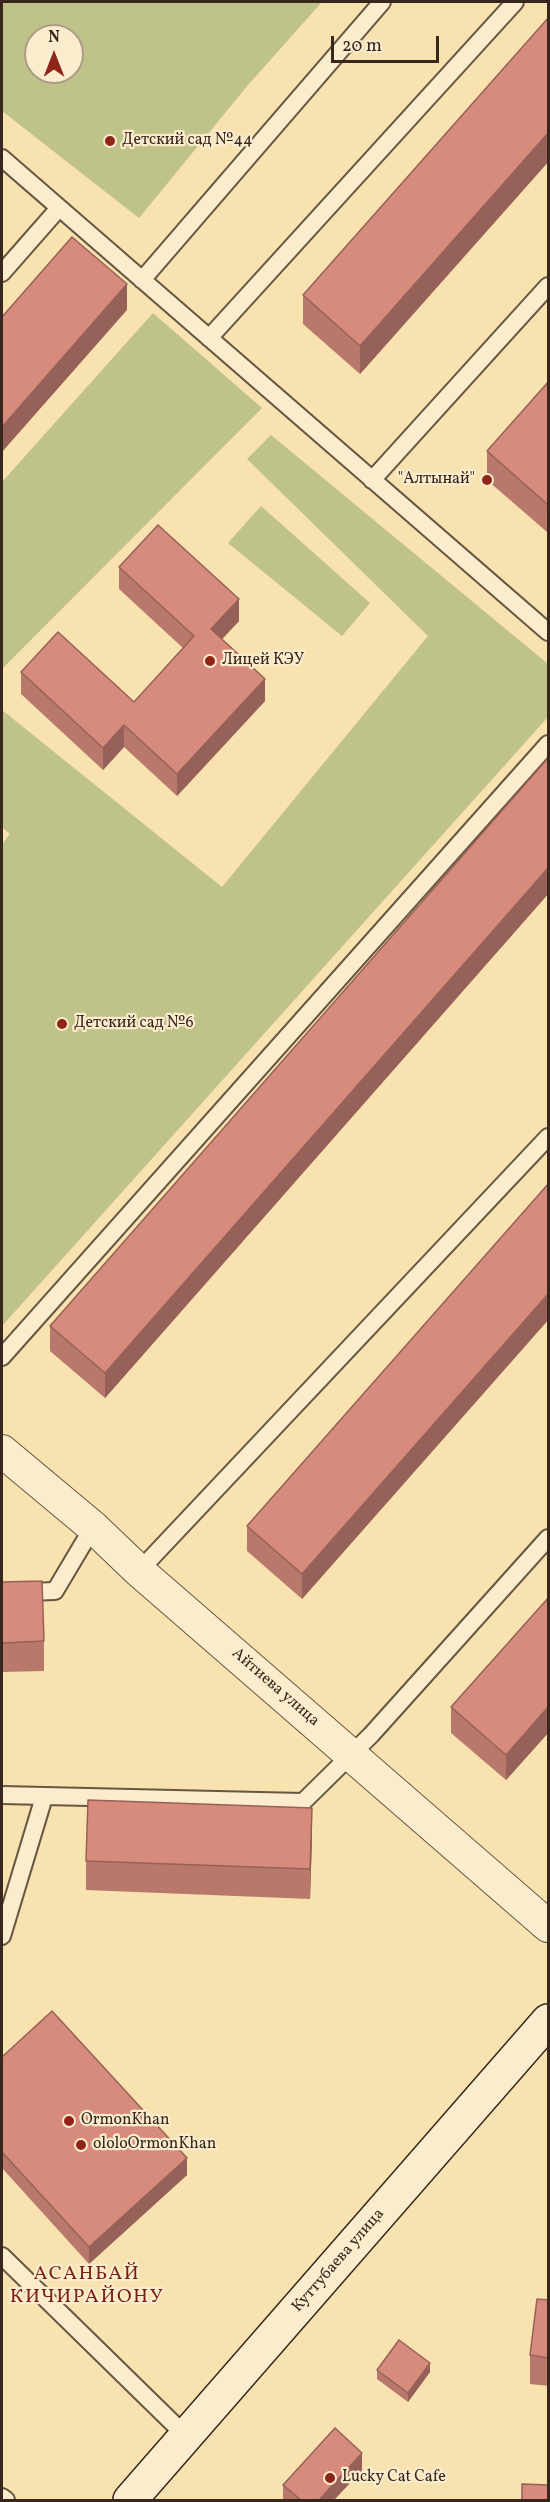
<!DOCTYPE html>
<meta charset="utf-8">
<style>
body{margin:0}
#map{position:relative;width:550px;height:2502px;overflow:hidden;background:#f7e2b0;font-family:Vollkorn,serif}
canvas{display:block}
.frame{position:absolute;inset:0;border:3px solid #37271d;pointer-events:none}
.north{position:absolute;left:24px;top:24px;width:60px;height:60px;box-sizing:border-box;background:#faeccc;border:2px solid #ac9d86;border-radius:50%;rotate:0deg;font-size:16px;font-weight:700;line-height:24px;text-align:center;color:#37271d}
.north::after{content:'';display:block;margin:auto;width:21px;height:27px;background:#8f2418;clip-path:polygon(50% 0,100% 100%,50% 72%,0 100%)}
.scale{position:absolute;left:331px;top:36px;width:108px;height:27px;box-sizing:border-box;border:3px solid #37271d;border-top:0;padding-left:8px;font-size:18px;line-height:21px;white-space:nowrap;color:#37271d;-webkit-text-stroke:4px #faeccc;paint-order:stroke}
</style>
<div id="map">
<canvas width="550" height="2502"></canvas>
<div class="frame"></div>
<div class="north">N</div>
<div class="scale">20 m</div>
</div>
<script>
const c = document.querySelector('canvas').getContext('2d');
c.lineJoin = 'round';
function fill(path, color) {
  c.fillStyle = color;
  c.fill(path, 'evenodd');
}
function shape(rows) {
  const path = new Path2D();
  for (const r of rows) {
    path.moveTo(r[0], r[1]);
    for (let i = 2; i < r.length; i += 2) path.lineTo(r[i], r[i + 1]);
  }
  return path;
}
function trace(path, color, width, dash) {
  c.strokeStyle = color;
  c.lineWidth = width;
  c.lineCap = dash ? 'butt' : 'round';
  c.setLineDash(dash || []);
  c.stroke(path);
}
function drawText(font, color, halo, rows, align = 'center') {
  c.font = font + ' Vollkorn,serif';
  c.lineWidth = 4.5;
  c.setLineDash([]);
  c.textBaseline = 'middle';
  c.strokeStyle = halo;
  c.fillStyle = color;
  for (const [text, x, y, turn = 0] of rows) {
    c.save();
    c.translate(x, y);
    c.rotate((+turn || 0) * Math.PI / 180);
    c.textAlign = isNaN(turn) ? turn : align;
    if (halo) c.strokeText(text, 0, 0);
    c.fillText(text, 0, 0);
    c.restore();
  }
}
fill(shape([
 [2,2,322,2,248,85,139,218,2,111],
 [36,36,72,36,72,72,36,72],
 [153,313,262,408,2,669,2,482],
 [271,435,548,664,548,717,2,1326,2,844,10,834,2,827,2,710,222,887,428,636,247,459],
 [261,506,370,603,342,636,228,543]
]), '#bfc289');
const service = shape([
 [2,158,548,632],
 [2,273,59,208],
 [142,280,382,2],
 [209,338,515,2],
 [372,480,548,286],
 [2,1357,548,744],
 [139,1571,548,1137],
 [2,1593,55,1591,93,1527],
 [2,1795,303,1802,371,1735,548,1538],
 [2,1936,44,1797],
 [2,2256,186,2436],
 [2,2497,6,2500]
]);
const minor = shape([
 [2,1451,93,1527,139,1571,548,1926]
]);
const secondary = shape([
 [130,2500,548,2021]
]);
trace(service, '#675642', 20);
trace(minor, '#675642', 34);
trace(secondary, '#37271d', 36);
trace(service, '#faeccc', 16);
trace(minor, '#faeccc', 32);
trace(secondary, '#faeccc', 33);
fill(shape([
 [549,17,549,161,360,374,303,324,303,295],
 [549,381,549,530,547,532,487,480,487,451],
 [119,567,239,621,222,639,265,701,177,796,124,747,103,770,21,694,21,672,134,702,183,648,119,589],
 [549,757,549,893,105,1398,50,1351,50,1326],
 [549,1183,549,1319,302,1599,247,1551,247,1526],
 [2,1582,44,1641,44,1671,2,1672],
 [549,1597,549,1732,506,1780,451,1733,451,1707],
 [312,1838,310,1899,86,1890,86,1861],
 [2,2057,187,2175,89,2264,2,2168],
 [549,2300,549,2386,530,2384,530,2355],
 [377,2370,430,2372,408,2402,377,2379],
 [362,2470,334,2500,283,2500,283,2485]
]), '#b9786c');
fill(shape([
 [549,132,549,161,360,374,360,346],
 [127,284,127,310,2,452,2,427],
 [549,502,549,530,547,532,547,504],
 [239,599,239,621,211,651,211,629],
 [265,679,265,701,177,796,177,774],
 [124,725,124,747,103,770,103,748],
 [549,867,549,893,105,1398,105,1373],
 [549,1293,549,1319,302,1599,302,1574],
 [549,1706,549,1732,506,1780,506,1755],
 [312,1808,312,1838,310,1899,310,1869],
 [187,2158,187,2175,89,2264,89,2247],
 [430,2363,430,2372,408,2402,408,2393],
 [362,2453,362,2470,334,2500,319,2500]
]), '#966158');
const building = shape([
 [549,17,549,132,360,346,303,295,549,17],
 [72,237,127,284,2,427,2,317,72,237],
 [549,381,549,502,547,504,487,451,549,381],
 [158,525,239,599,211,629,265,679,177,774,124,725,103,748,21,672,58,632,134,702,194,636,119,567,158,525],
 [549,757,549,867,105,1373,50,1326,549,757],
 [549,1183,549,1293,302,1574,247,1526,549,1183],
 [42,1581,44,1641,2,1643,2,1582,42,1581],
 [549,1597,549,1706,506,1755,451,1707,549,1597],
 [88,1800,312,1808,310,1869,86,1861,88,1800],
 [52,2011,187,2158,89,2247,2,2152,2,2057,52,2011],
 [537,2299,549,2300,549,2358,530,2355,537,2299],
 [399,2340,430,2363,408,2393,377,2370,399,2340],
 [335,2428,362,2453,319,2500,301,2500,283,2485,335,2428],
 [522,2484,549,2485,549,2500,522,2500,522,2484]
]);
fill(building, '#d78b7d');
trace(building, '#966158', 1.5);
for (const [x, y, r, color] of [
 [110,141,6,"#8f2418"],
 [487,480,6,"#8f2418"],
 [210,661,6,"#8f2418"],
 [62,1024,6,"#8f2418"],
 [69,2121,6,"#8f2418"],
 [81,2145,6,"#8f2418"],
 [330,2478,6,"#8f2418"]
]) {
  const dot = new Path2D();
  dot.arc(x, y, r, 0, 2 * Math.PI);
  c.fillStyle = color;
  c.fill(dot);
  trace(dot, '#faeccc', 2);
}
drawText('16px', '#37271d', '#faeccc', [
 ["Детский сад №44",122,141],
 ["\"Алтынай\"",475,480,"right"],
 ["Лицей КЭУ",222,661],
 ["Детский сад №6",74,1024],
 ["OrmonKhan",81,2121],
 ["ololoOrmonKhan",93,2145],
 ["Lucky Cat Cafe",342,2478]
], 'left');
drawText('16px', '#37271d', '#faeccc', [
 ["Айтиева улица",275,1688,41],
 ["Куттубаева улица",339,2261,-49]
]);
c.letterSpacing = '1.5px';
drawText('20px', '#7a1f14', '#faeccc', [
 ["АСАНБАЙ",87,2275],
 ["КИЧИРАЙОНУ",87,2298]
]);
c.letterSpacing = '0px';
</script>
